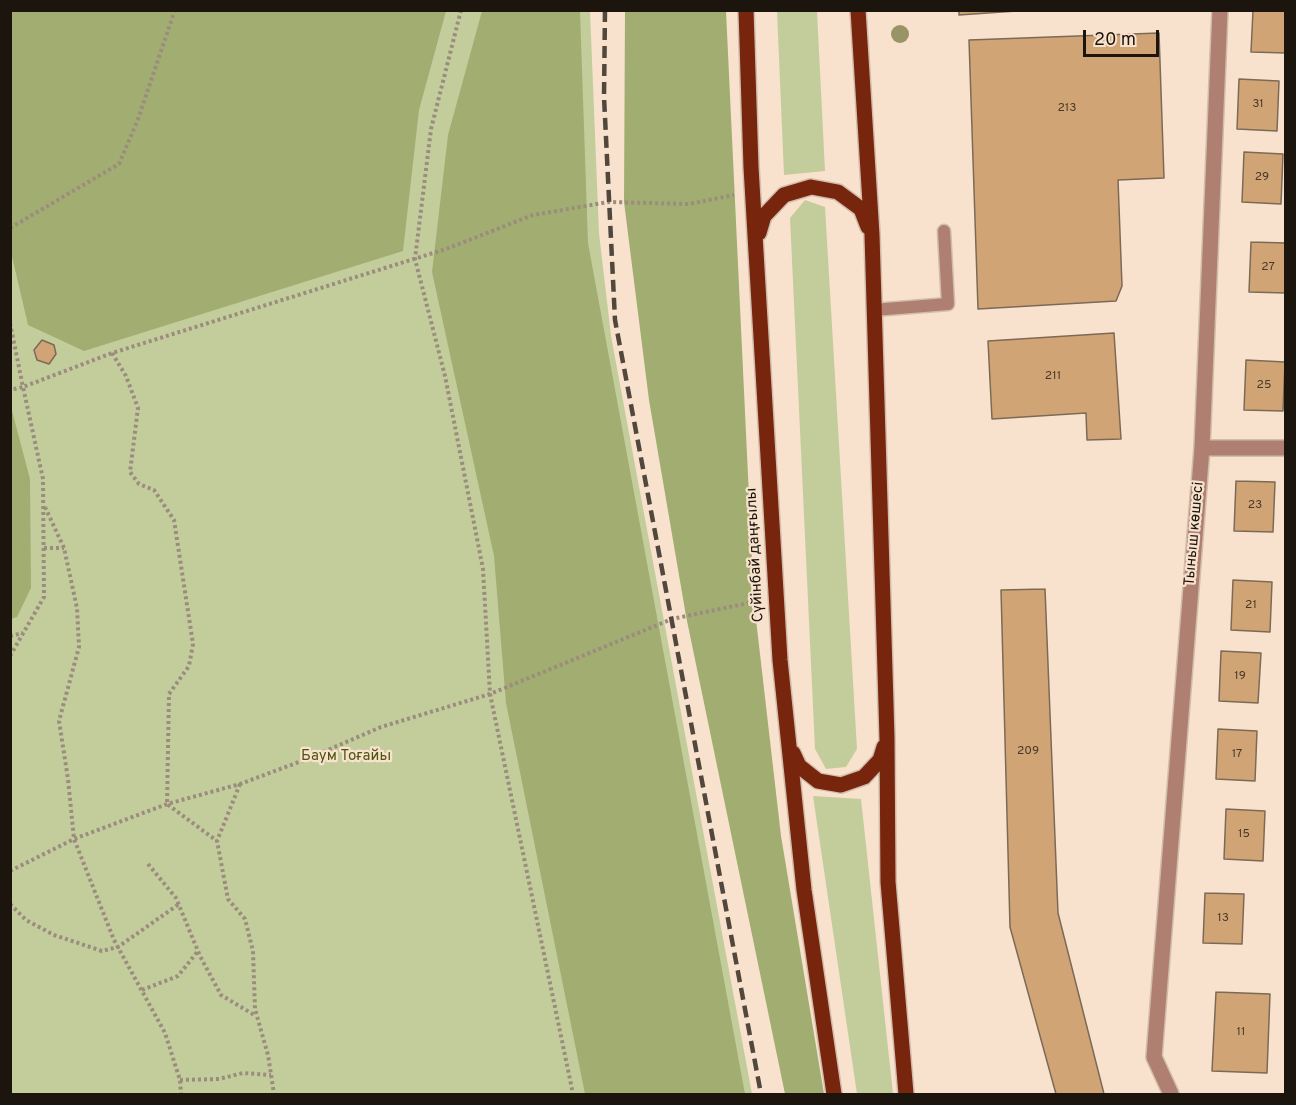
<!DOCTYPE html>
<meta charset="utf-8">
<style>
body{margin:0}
#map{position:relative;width:1296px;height:1105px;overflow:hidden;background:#f8e2cd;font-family:Overpass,sans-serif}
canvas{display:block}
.frame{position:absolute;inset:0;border:12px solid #1c150e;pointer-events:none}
.scale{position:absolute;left:1083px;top:30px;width:76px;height:27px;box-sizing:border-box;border:3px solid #1c150e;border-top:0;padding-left:8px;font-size:18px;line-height:21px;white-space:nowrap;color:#1c150e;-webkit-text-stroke:4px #f8e2cd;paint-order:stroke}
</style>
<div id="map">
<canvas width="1296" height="1105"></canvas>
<div class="frame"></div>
<div class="scale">20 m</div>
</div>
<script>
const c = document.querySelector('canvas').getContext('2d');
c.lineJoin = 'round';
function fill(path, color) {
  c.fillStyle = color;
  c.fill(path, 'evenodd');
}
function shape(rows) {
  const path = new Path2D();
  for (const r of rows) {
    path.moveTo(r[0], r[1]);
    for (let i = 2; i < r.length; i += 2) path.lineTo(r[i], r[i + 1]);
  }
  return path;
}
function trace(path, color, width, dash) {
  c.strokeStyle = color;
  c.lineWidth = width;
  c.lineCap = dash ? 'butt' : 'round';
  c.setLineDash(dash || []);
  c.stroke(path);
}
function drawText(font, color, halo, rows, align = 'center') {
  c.font = font + ' Overpass,sans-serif';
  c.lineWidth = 4.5;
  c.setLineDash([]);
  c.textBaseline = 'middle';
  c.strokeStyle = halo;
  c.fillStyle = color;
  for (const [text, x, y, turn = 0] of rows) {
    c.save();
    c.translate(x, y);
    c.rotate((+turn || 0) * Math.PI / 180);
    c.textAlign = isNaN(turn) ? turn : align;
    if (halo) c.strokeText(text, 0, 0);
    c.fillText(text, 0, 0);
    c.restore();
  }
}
fill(shape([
 [10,11,590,11,599,233,611,336,752,1094,11,1094],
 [777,11,817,11,825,171,784,175],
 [805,200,825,207,857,749,846,767,826,769,815,749,790,218],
 [813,796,861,799,893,1094,857,1094]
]), '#c3cd9c');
fill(shape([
 [10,11,446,11,419,110,403,251,84,351,28,325,10,248],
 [482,11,580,11,588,243,745,1094,585,1094,506,703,494,556,432,272,448,135],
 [625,11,726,11,754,602,781,836,824,1094,785,1094,686,616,649,400,624,202],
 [11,407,30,479,31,588,17,617,11,619]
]), '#a2ad71');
const building = shape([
 [959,10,1031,10,959,15,959,10],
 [1253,10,1286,10,1286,53,1251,52,1253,10],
 [1159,33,1164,178,1118,180,1122,286,1116,301,978,309,969,40,1159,33],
 [1239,79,1279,81,1277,131,1237,129,1239,79],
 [1244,152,1283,154,1281,204,1242,202,1244,152],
 [1251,242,1286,243,1286,293,1249,292,1251,242],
 [1114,333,1121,439,1087,440,1086,413,992,419,988,341,1114,333],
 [42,340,54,345,56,354,49,364,37,360,34,350,42,340],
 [1246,360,1285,362,1283,411,1244,410,1246,360],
 [1236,481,1275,482,1273,532,1234,531,1236,481],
 [1233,580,1272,582,1270,632,1231,630,1233,580],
 [1045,589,1058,913,1104,1094,1056,1094,1010,927,1001,590,1045,589],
 [1221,651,1261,653,1258,703,1219,701,1221,651],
 [1218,729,1257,731,1255,781,1216,779,1218,729],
 [1226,809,1265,811,1263,861,1224,859,1226,809],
 [1205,893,1244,894,1242,944,1203,943,1205,893],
 [1216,992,1270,994,1267,1073,1212,1071,1216,992]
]);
fill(building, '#d1a476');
trace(building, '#7c6a57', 1.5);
const lane = shape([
 [874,310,948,304,944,231]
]);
const street = shape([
 [1202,448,1286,448],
 [1171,1094,1154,1057,1202,448,1220,10]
]);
const primary = shape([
 [746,10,751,167,780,660,804,890,834,1094],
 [858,10,872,235,887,738,888,882,906,1094],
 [759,233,764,216,784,195,811,187,838,192,861,209,868,227],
 [793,753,799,766,818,781,841,785,864,777,880,760,884,747]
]);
trace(lane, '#d0bdab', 15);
trace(street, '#d0bdab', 18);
trace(primary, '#d0bdab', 18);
trace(shape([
 [461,10,431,129,415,259,445,376,483,569,490,694,573,1094],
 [10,228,119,164,138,119,175,10],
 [10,323,23,387,10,390],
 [112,353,126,376,138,408,130,472,139,484,154,490,174,520,193,644,189,666,169,694,167,804,217,841],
 [45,507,64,548,77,608,79,647,59,721,68,779,74,839,114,940,165,1033,180,1080,181,1094],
 [44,548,64,548],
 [10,636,23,633],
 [10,656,44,597,43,479,23,387,112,353,446,249,533,215,609,202,689,204,734,195],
 [240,784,217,841,228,899,245,919,253,951,255,1009,268,1055,274,1094],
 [148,864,176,898,200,956,221,995,256,1016],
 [10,871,74,839,167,804,240,784,307,759,381,727,490,694,672,619,758,601],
 [10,904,26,920,54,935,102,951,118,947,179,904],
 [142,990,178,976,198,951],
 [180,1080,219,1079,243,1073,271,1075]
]), '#9c8c7d', 4, [3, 3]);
trace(lane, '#af7f72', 12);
trace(street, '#af7f72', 15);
trace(primary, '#77250d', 15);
trace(shape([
 [605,10,604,97,615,320,761,1094]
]), '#52473d', 4.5, [12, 6]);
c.fillStyle = '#999465';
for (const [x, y] of [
 [900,34]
]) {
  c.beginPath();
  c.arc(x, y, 9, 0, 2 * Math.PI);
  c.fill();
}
drawText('12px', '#493928', null, [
 ["31",1258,105],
 ["213",1067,109],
 ["29",1262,178],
 ["27",1268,268],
 ["211",1053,377],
 ["25",1264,386],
 ["23",1255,506],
 ["21",1251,606],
 ["19",1240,677],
 ["209",1028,752],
 ["17",1237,755],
 ["15",1244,835],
 ["13",1223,919],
 ["11",1241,1033]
]);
drawText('15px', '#1c150e', '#f8e2cd', [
 ["Тыныш көшесі",1195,534,-85],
 ["Сүйінбай даңғылы",756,555,-93]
]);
drawText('15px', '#4c5510', '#f8e2cd', [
 ["Баум Тоғайы",346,757]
]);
</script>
